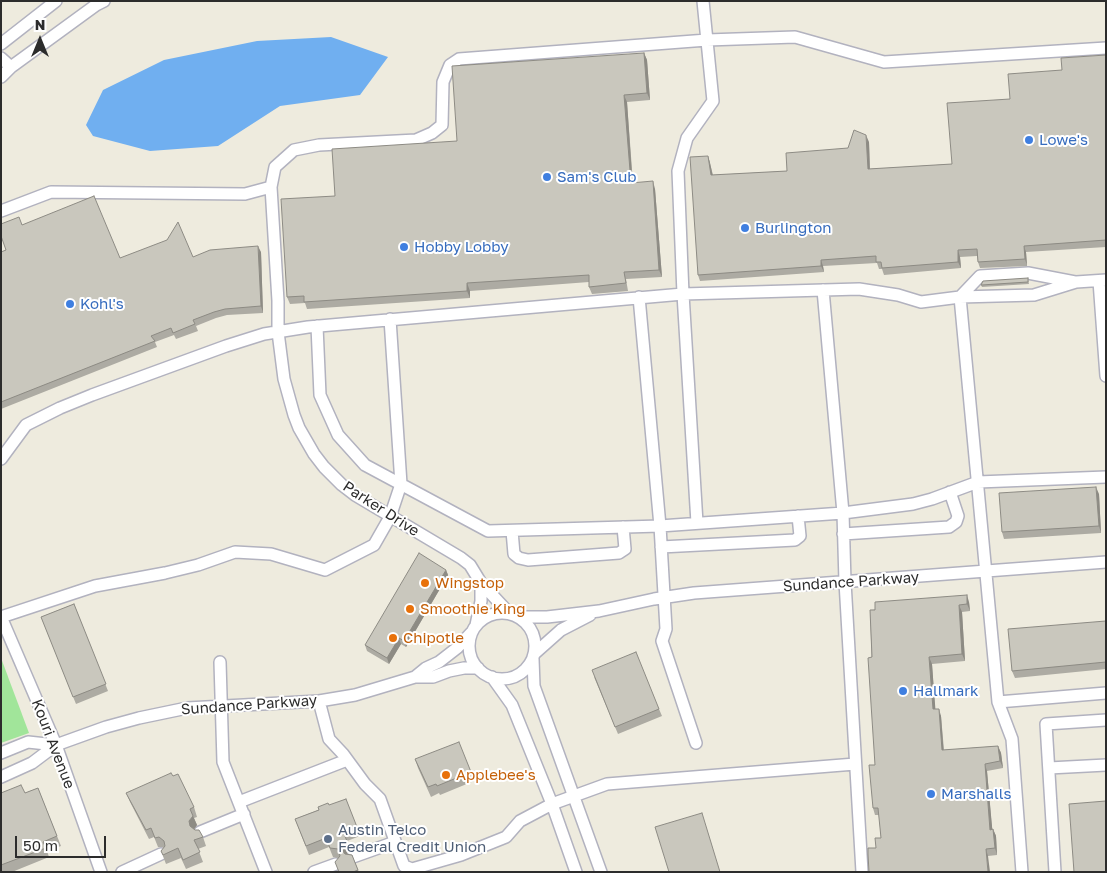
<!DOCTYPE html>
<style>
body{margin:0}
#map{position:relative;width:1107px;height:873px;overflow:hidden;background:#eeebde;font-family:"Golos Text",sans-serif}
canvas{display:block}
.frame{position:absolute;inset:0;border:2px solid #2c2c2c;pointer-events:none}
.north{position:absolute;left:15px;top:15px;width:50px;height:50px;-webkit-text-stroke:4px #fff;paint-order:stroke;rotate:0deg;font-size:14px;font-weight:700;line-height:20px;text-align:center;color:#2c2c2c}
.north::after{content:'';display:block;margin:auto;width:18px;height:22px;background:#2c2c2c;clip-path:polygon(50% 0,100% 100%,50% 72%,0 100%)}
.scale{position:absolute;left:15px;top:836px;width:91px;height:22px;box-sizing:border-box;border:2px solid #2c2c2c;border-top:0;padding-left:6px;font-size:15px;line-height:18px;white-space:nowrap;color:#2c2c2c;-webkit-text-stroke:4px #fff;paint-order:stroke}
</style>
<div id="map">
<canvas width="1107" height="873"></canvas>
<div class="frame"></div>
<div class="north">N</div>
<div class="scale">50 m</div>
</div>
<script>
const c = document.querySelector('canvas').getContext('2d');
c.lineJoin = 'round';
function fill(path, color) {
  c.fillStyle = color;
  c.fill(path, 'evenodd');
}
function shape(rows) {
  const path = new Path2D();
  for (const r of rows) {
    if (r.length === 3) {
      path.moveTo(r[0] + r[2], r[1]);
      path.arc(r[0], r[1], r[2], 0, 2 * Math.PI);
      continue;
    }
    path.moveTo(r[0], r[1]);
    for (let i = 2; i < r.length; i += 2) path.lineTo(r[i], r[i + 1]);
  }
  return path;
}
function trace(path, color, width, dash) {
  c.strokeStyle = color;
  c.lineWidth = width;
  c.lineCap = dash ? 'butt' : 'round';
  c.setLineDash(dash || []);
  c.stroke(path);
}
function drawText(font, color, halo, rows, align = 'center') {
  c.font = font + ' "Golos Text",sans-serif';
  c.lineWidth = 4;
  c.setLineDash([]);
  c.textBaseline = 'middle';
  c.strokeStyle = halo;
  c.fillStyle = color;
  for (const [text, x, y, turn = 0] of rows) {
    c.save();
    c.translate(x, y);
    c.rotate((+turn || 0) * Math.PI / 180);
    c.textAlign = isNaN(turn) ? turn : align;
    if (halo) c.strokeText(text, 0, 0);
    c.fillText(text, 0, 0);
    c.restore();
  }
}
fill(shape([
 [1,658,29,733,1,743]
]), '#a1e59a');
fill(shape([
 [331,37,388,57,360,95,280,106,218,146,150,151,93,136,86,125,103,90,164,60,257,41]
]), '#70aff0');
const minor = shape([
 [1,44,56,1],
 [1,58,11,67],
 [1,77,11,67,96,5,104,1],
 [1,211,51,192,245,194,271,187],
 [1099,281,1106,376],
 [823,290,843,513,845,582,862,872],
 [639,297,660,526,666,629,662,641,696,743],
 [317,326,320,395,338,435,365,465,488,531,660,526,843,513,913,504,932,499,978,482,1106,477],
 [1,459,26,425,60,408,92,395,226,346,264,334,308,327,683,294,859,289,898,295,921,302,960,297,1034,295,1076,282,1106,280],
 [697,523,683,294,678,171,687,138,713,101,703,1],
 [512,531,514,554,519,558,528,560,619,553,625,549,623,527],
 [843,534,949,527,956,522,958,516,950,492],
 [661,547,795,540,800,536,798,516],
 [509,613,481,583,470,565,461,558,355,495,342,485,324,467,314,454,299,428,294,415,284,379,278,332,278,301,271,187,275,167,294,150,319,145,416,140,432,133,442,125,443,82,450,65,459,59,707,40,795,37,884,62,1106,48],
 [502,646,33],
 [1,617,95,586,165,573,198,565,235,552,271,554,325,570,374,545,390,517,401,484,390,319],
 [1,617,56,745,101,872],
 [519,617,547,617,599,611,654,599,694,593,1106,562],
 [476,625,481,601,481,583],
 [534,654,561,630,590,615],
 [533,659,534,686,601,872],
 [220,662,223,762,266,872],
 [415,677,426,668,439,662,457,648,471,633],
 [492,677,512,705,552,804,576,872],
 [319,701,329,739,343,754,365,784,380,799,404,866,412,869,461,855,506,837,520,821,552,804,607,784,855,764],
 [998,702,1106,693],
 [1,753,28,742,56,745],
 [1049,768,1106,765],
 [1,777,32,763,56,745,106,727,139,718,187,708,319,701,355,695,415,677,433,677,449,671,464,668,478,668],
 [239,802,347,760],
 [200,832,244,814],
 [353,857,395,842],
 [122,872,161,854],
 [314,872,336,864],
 [1022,872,1012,739,998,702,960,297,980,276,1028,273,1075,282],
 [1055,872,1046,724,1106,720]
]);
trace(minor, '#b2b2bf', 14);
trace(minor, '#fff', 11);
fill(shape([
 [644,53,647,60,650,100,627,102,633,183,655,189,662,277,626,279,628,291,592,294,589,287,589,282,470,291,470,298,307,309,305,303,290,304,287,297,335,196,457,141],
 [1106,55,1106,247,1026,252,1027,266,980,268,978,262,977,256,960,257,961,268,884,275,882,269,879,269,877,263,823,266,824,272,700,281,698,275,708,156,710,163,713,175,787,171,869,142,870,169,952,164,1010,99,1062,70],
 [22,225,120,258,193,257,261,252,263,313,227,315,216,318,196,326,198,331,176,339,174,335,155,342,157,347,1,409,1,252,6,250],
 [1028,278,1029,284,982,287,981,285],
 [1099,494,1101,533,1004,539,1002,532],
 [446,570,448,575,406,647,401,644,389,664,367,651,365,645],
 [969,602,970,611,962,612,965,661,932,664,935,709,941,716,944,750,998,746,1001,753,1003,768,987,771,992,829,993,829,996,836,997,855,988,856,876,848,881,838,879,815,875,815,873,808,875,765,870,610],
 [74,604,108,691,76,704,41,617],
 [1106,621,1106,669,1015,678,1012,671],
 [594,677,659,709,662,716,618,734],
 [415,759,471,772,474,781,440,795,439,793,431,797,418,768],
 [173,776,194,807,197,817,194,818,197,825,194,829,203,837,206,846,198,849,203,862,186,869,181,858,166,864,161,851,164,848,162,847,158,847,154,837,149,839,130,802,126,793],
 [38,788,61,846,47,851,49,857,12,872,1,872,1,793,25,793],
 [346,799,360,836,347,841,350,850,347,854,352,855,359,872,339,872,338,858,333,857,329,847,309,855,295,819]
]), '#adaba3');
fill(shape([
 [644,53,647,60,650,100,647,93],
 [624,95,627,102,633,190,631,183],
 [866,135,869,142,870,176,868,169],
 [708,156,710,163,714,182,711,175],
 [653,181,655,189,662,277,659,270],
 [258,246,261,252,263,313,261,306],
 [1024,246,1026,252,1027,266,1025,259],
 [958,250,960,257,961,268,958,262],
 [821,260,823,266,824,272,821,266],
 [467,283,470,291,470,298,467,291],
 [1096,487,1099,494,1101,533,1099,526],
 [446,570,448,575,406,647,404,641],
 [967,595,969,602,970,611,967,604],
 [959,605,962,612,965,661,962,654],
 [399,638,401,644,389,664,387,658],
 [929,657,932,664,936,717,933,709],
 [939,709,941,716,944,757,942,750],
 [998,746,1001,753,1003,768,1000,761],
 [985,764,987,771,993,837,990,830],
 [193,816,197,825,193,831,190,826,189,821],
 [993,829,996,836,997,855,995,848],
 [347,841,350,850,346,855,342,850,342,846],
 [986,849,988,856,990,872,988,872]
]), '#8d8b84');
const building = shape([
 [644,53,647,93,624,95,631,183,653,181,659,270,624,272,626,283,589,287,589,275,467,283,467,291,304,302,304,296,287,297,281,199,335,196,332,149,457,141,452,66,644,53],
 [1106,55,1106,240,1024,246,1025,259,978,262,977,249,958,250,958,262,882,268,881,262,876,262,876,256,821,260,821,266,698,275,690,157,708,156,711,175,787,171,786,153,848,148,854,130,866,135,868,169,952,164,947,103,1010,99,1008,74,1062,70,1061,58,1106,55],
 [94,196,120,258,167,240,178,222,193,257,210,250,258,246,261,306,225,309,214,312,193,320,195,324,173,333,171,328,151,336,155,341,1,402,1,252,6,250,1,236,1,224,19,217,22,225,94,196],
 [1028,278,1028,282,981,285,983,281,1028,278],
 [1096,487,1099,526,1002,532,999,493,1096,487],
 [419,553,446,570,404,641,399,638,387,658,365,645,419,553],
 [967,595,967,604,959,605,962,654,929,657,933,709,939,709,942,750,998,746,1000,761,985,764,990,830,993,829,995,848,986,849,988,872,869,872,868,854,868,848,876,848,875,838,881,838,878,808,873,808,869,765,875,765,868,658,872,657,870,610,875,610,875,602,967,595],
 [74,604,106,684,73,697,41,617,74,604],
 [1106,621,1106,662,1012,671,1008,629,1106,621],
 [636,652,659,709,615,727,592,670,636,652],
 [459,742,471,772,437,786,436,784,428,787,415,759,459,742],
 [171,773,173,776,178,774,194,807,190,809,193,816,189,821,190,826,195,830,199,830,203,837,194,840,200,852,183,860,178,848,163,855,161,851,165,846,164,841,159,837,155,838,151,828,146,830,126,793,171,773],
 [21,785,25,793,38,788,57,836,43,842,46,848,1,865,1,793,21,785],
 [346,799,357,827,343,832,347,841,342,846,342,850,345,854,352,855,358,870,353,872,339,872,335,862,340,856,338,849,330,848,326,838,306,846,295,819,319,810,318,807,328,803,329,805,346,799],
 [1106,801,1106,872,1074,872,1069,804,1106,801],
 [702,813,720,872,669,872,655,827,702,813]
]);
fill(building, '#c9c7bd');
trace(building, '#8d8b84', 1);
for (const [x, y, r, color] of [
 [1029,140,5,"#3f7fe0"],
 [547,177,5,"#3f7fe0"],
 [745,228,5,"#3f7fe0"],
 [404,247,5,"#3f7fe0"],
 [70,304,5,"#3f7fe0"],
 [425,583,5,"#e8710a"],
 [410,609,5,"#e8710a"],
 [393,638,5,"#e8710a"],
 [903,691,5,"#3f7fe0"],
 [446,775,5,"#e8710a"],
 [931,794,5,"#3f7fe0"],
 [328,839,5,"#5c6f8a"]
]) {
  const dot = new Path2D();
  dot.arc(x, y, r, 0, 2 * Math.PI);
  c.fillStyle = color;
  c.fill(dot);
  trace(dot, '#fff', 2);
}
drawText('15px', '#366cbe', '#fff', [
 ["Lowe's",1039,140],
 ["Sam's Club",557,177],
 ["Burlington",755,228],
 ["Hobby Lobby",414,247],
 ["Kohl's",80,304],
 ["Hallmark",913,691],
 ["Marshalls",941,794]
], 'left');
drawText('15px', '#2c2c2c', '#fff', [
 ["Parker Drive",381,509,33],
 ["Sundance Parkway",851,582,-4],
 ["Sundance Parkway",249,705,-4],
 ["Kouri Avenue",53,744,69]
]);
drawText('15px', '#c56008', '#fff', [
 ["Wingstop",435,583],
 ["Smoothie King",420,609],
 ["Chipotle",403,638],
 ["Applebee's",456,775]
], 'left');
drawText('15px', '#4e5e75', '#fff', [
 ["Austin Telco",338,830],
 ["Federal Credit Union",338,847]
], 'left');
</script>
